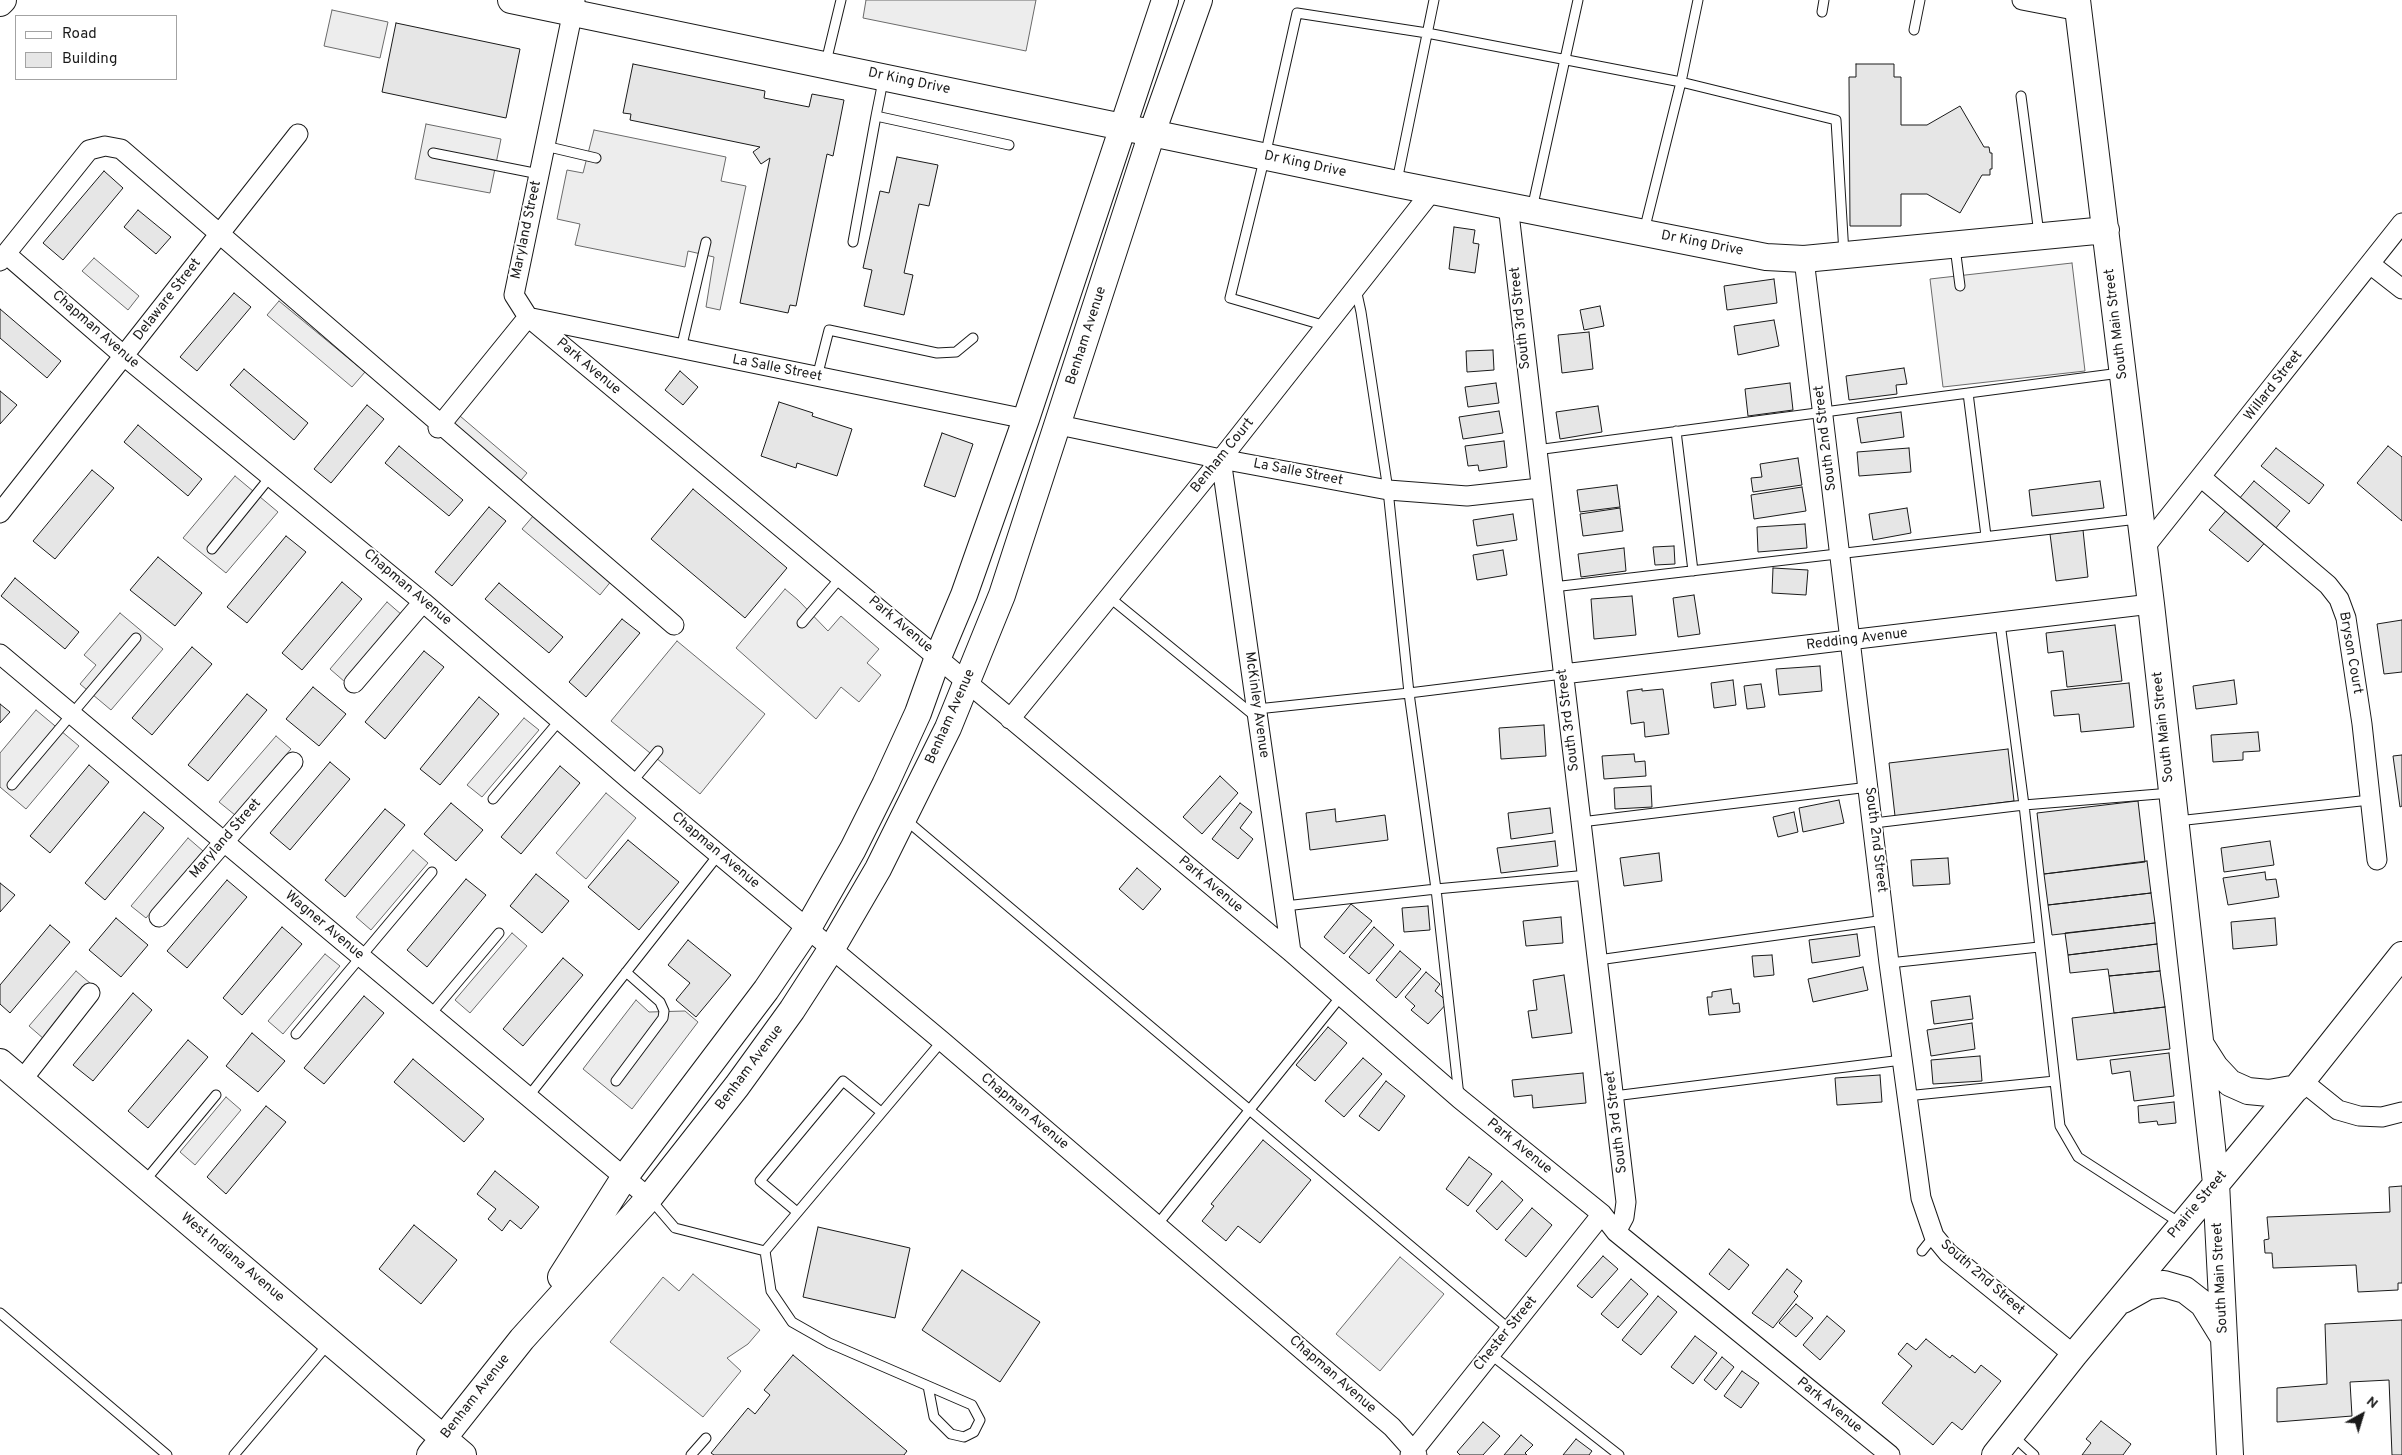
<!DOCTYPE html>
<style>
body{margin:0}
#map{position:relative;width:2402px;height:1455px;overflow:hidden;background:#fff;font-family:Overpass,sans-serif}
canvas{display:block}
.legend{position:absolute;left:15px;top:15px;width:162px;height:65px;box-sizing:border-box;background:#fff;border:1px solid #a3a3a3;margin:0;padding:6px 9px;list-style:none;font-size:15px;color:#1a1a1a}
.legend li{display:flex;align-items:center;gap:10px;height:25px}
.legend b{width:25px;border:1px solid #a3a3a3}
.north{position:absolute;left:2337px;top:1390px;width:50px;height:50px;-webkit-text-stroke:4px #fff;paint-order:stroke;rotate:39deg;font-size:14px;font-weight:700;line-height:20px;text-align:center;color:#1a1a1a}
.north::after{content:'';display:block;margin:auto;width:18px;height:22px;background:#1a1a1a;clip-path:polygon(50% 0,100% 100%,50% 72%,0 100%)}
</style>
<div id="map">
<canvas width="2402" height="1455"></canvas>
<ul class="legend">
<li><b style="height:6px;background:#fff"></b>Road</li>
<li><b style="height:14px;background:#e6e6e6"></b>Building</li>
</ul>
<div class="north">N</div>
</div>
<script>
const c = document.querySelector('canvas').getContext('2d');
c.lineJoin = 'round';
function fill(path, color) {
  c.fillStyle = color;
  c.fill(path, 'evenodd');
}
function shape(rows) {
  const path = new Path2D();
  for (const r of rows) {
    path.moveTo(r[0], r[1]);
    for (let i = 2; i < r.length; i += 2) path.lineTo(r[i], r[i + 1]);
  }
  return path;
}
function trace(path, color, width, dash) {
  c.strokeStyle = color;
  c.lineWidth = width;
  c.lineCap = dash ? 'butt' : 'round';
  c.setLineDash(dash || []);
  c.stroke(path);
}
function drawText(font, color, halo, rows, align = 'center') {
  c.font = font + ' Overpass,sans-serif';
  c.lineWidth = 4;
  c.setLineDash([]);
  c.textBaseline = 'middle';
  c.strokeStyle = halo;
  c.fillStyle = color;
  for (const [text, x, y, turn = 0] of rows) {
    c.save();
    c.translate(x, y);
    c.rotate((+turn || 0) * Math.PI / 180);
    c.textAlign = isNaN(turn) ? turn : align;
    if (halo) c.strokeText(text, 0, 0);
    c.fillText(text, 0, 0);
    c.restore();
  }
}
const built = shape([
 [866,0,1036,0,1026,51,863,18,866,0],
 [332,10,388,22,380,58,324,46,332,10],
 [426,124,501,139,490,193,415,179,426,124],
 [594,130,726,157,721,181,746,186,720,310,706,307,714,257,688,251,685,267,575,245,580,224,557,219,567,170,583,173,594,130],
 [94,258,139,296,128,310,82,271,94,258],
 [2072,263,2085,371,1943,387,1930,279,2072,263],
 [279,301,365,372,352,387,267,315,279,301],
 [460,416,527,473,517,485,449,428,460,416],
 [235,476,278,512,226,573,183,538,235,476],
 [534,515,612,580,600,595,522,529,534,515],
 [785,589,798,600,828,631,841,616,879,649,867,663,881,675,859,702,841,687,816,719,736,648,785,589],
 [387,602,402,615,345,682,330,669,387,602],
 [120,613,163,649,111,710,80,684,96,665,84,655,120,613],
 [677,641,765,714,700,794,611,721,677,641],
 [36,710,79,746,26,809,0,787,0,753,36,710],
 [524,718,539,730,482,797,467,785,524,718],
 [276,736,291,749,235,815,219,802,276,736],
 [606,793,636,818,586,879,556,853,606,793],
 [188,838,203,851,146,918,131,906,188,838],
 [413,850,428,863,371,930,356,917,413,850],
 [512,933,527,946,470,1013,455,1000,512,933],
 [325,954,340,966,283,1034,268,1021,325,954],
 [76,971,91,984,44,1039,29,1026,76,971],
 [636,1000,649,1012,685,1011,698,1022,632,1109,583,1069,636,1000],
 [226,1097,241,1110,195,1165,180,1152,226,1097],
 [1400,1257,1444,1294,1380,1371,1336,1334,1400,1257],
 [693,1274,760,1330,748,1344,727,1358,741,1371,703,1417,610,1342,663,1277,679,1291,693,1274]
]);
fill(built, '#ededed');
trace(built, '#6a6a6a', 1);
const building = shape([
 [396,23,520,49,506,118,382,92,396,23],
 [633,64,765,91,764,98,809,107,812,94,844,100,833,156,827,154,796,306,790,305,788,313,740,303,770,158,761,164,753,152,760,147,630,120,631,114,623,113,633,64],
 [1856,64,1894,64,1894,77,1901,77,1901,125,1927,125,1960,106,1984,147,1989,147,1990,153,1992,153,1992,169,1990,169,1990,175,1982,175,1960,213,1927,194,1901,194,1901,226,1850,226,1849,77,1856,77,1856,64],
 [897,157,938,165,929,206,919,204,904,273,913,275,904,315,864,306,872,270,863,268,880,191,889,193,897,157],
 [104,171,123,188,63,260,43,243,104,171],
 [138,210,171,237,156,254,124,227,138,210],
 [1454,227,1475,230,1473,243,1479,244,1475,273,1449,269,1454,227],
 [1774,279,1777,303,1727,310,1724,286,1774,279],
 [234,293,251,307,197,371,180,357,234,293],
 [1600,306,1604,326,1584,330,1580,310,1600,306],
 [0,309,61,361,47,378,0,338,0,309],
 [1774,320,1779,346,1738,355,1734,326,1774,320],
 [1589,332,1593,369,1562,373,1558,335,1589,332],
 [1493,350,1494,370,1467,372,1466,351,1493,350],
 [1904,368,1907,384,1896,385,1897,394,1849,400,1846,376,1904,368],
 [244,369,308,423,294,440,230,385,244,369],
 [680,371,698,387,683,405,665,390,680,371],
 [1496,383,1499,403,1468,407,1465,387,1496,383],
 [1790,383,1793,410,1748,416,1745,389,1790,383],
 [0,391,17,405,0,424,0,391],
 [779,402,813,413,812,416,852,429,837,476,797,463,796,468,761,456,779,402],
 [367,405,384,419,331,483,314,469,367,405],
 [1598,406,1602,432,1560,439,1556,412,1598,406],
 [1499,411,1503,433,1463,439,1459,417,1499,411],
 [1901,412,1904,437,1861,443,1857,418,1901,412],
 [138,425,202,479,188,496,124,442,138,425],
 [942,433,973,444,955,497,924,486,942,433],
 [1504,441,1507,467,1479,471,1478,465,1468,466,1465,446,1504,441],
 [399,446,463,500,449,516,385,463,399,446],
 [2388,446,2402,457,2402,521,2357,483,2388,446],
 [1909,448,1911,472,1859,476,1857,452,1909,448],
 [2276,448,2324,485,2309,504,2261,466,2276,448],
 [1798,458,1802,485,1753,492,1751,478,1762,477,1760,464,1798,458],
 [92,470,114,488,55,559,33,541,92,470],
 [2100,481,2104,508,2032,516,2029,490,2100,481],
 [2254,481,2290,511,2275,529,2239,499,2254,481],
 [1617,485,1620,507,1580,512,1577,490,1617,485],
 [1802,487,1806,511,1754,519,1751,495,1802,487],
 [693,489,787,568,745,618,651,539,693,489],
 [489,507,506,521,452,586,435,572,489,507],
 [2229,507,2268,539,2248,562,2209,530,2229,507],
 [1620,508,1623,531,1583,536,1580,514,1620,508],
 [1907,508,1911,533,1873,540,1869,514,1907,508],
 [1513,514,1517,540,1477,546,1473,520,1513,514],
 [1805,524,1807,548,1758,552,1757,527,1805,524],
 [2083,530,2088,577,2056,581,2050,534,2083,530],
 [286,536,306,552,247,623,227,607,286,536],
 [1674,546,1675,564,1655,565,1653,547,1674,546],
 [1624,548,1626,571,1581,577,1578,554,1624,548],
 [1503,550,1507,575,1477,580,1473,555,1503,550],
 [158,557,202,593,175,626,130,590,158,557],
 [1773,568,1808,570,1806,595,1772,593,1773,568],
 [15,578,79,632,65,649,1,596,15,578],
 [342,582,362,599,302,670,282,653,342,582],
 [499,583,563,637,549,653,485,599,499,583],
 [1694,595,1700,634,1678,637,1673,598,1694,595],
 [1632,596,1636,635,1594,639,1591,599,1632,596],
 [622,619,640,633,586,697,569,682,622,619],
 [2402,620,2402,672,2384,674,2377,624,2402,620],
 [2115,625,2122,681,2067,687,2063,651,2048,653,2046,633,2115,625],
 [192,647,212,664,152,735,132,718,192,647],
 [424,651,444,667,385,739,365,722,424,651],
 [1820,666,1822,691,1779,695,1776,669,1820,666],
 [1733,680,1736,705,1714,708,1711,683,1733,680],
 [2234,680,2237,704,2196,709,2193,686,2234,680],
 [2129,683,2134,727,2081,732,2079,714,2054,716,2051,691,2129,683],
 [1761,684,1765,707,1747,709,1744,686,1761,684],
 [313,687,346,714,319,746,286,719,313,687],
 [1642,689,1642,691,1663,689,1669,734,1645,737,1644,722,1631,724,1627,691,1642,689],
 [247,694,267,710,208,781,188,765,247,694],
 [479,697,499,714,440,785,420,769,479,697],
 [0,704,10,712,0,723,0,704],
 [1544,725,1546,756,1501,759,1499,728,1544,725],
 [2258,732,2260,751,2243,752,2243,760,2213,762,2211,735,2258,732],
 [2008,749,2014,801,1895,816,1889,763,2008,749],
 [1634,754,1635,762,1645,761,1646,776,1604,779,1602,756,1634,754],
 [2402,755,2402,806,2400,807,2393,756,2402,755],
 [330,762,350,779,290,850,270,833,330,762],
 [89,765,109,782,50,853,30,836,89,765],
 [560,766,580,783,521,854,501,837,560,766],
 [1220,776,1238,793,1202,834,1183,817,1220,776],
 [1651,786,1652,807,1615,809,1614,788,1651,786],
 [1839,800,1844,823,1803,832,1799,808,1839,800],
 [2138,801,2145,862,2044,874,2037,813,2138,801],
 [451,803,483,830,456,861,424,834,451,803],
 [1240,803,1252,812,1240,828,1253,839,1238,859,1212,839,1240,803],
 [1550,808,1553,833,1511,839,1508,813,1550,808],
 [385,809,405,825,345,897,325,880,385,809],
 [1335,809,1336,822,1385,815,1388,840,1310,850,1306,813,1335,809],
 [144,812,164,828,105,900,85,883,144,812],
 [1794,812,1798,832,1778,837,1773,817,1794,812],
 [628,840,679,882,639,930,588,887,628,840],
 [1555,841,1558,866,1501,873,1497,848,1555,841],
 [2270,841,2274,865,2224,872,2221,848,2270,841],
 [1659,853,1662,881,1624,886,1620,858,1659,853],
 [1948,858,1950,884,1913,886,1911,860,1948,858],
 [2147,861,2151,893,2048,905,2044,874,2147,861],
 [1137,868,1161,889,1143,910,1119,889,1137,868],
 [2265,872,2266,880,2276,879,2279,897,2228,905,2223,878,2265,872],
 [536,874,569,901,542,933,510,906,536,874],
 [466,879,486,895,427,967,407,950,466,879],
 [227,880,247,897,187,968,167,951,227,880],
 [0,883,15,895,0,912,0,883],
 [2151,893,2155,923,2052,935,2048,905,2151,893],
 [1351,904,1372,921,1344,954,1324,937,1351,904],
 [1428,906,1430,930,1404,932,1402,908,1428,906],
 [1561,917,1563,943,1526,946,1523,921,1561,917],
 [116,918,148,945,121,977,89,950,116,918],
 [2275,918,2277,945,2233,949,2231,922,2275,918],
 [2155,923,2157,944,2068,955,2065,933,2155,923],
 [50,925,70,942,10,1013,0,1004,0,985,50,925],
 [282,927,302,944,242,1015,223,998,282,927],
 [1374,927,1394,945,1369,974,1349,957,1374,927],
 [1857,934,1860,956,1812,963,1809,940,1857,934],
 [688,940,731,975,696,1017,676,1000,690,983,668,965,688,940],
 [2157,944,2160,971,2109,976,2108,969,2070,973,2068,955,2157,944],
 [1400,951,1421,969,1396,998,1376,980,1400,951],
 [1772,955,1774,975,1754,977,1752,956,1772,955],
 [563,958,583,975,523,1046,503,1029,563,958],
 [1863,967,1868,990,1813,1002,1808,979,1863,967],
 [2160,971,2165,1007,2114,1013,2109,976,2160,971],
 [1426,972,1440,984,1435,991,1448,1002,1428,1024,1411,1010,1415,1006,1405,997,1426,972],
 [1564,975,1572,1033,1532,1038,1528,1011,1537,1010,1533,980,1564,975],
 [1731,989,1733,1004,1739,1003,1740,1012,1709,1015,1707,997,1712,997,1712,992,1731,989],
 [133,993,152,1010,93,1081,73,1065,133,993],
 [364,996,384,1013,324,1084,304,1068,364,996],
 [1970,996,1973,1019,1934,1024,1931,1001,1970,996],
 [2165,1007,2170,1049,2077,1060,2072,1018,2165,1007],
 [1972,1023,1975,1049,1931,1056,1927,1030,1972,1023],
 [1328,1027,1347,1043,1315,1081,1296,1065,1328,1027],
 [252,1033,285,1061,258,1092,226,1066,252,1033],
 [188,1040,208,1057,148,1128,128,1111,188,1040],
 [2169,1053,2174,1096,2134,1101,2130,1071,2112,1074,2110,1060,2169,1053],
 [1980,1056,1982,1081,1933,1084,1931,1060,1980,1056],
 [1363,1058,1382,1074,1344,1117,1325,1101,1363,1058],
 [413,1059,484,1119,464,1142,394,1082,413,1059],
 [1583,1073,1586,1103,1533,1108,1532,1095,1514,1097,1512,1080,1583,1073],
 [1880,1075,1882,1102,1837,1105,1835,1078,1880,1075],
 [1386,1081,1405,1096,1379,1131,1359,1116,1386,1081],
 [2174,1102,2176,1123,2158,1125,2157,1121,2139,1123,2138,1106,2174,1102],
 [266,1106,286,1122,226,1194,207,1177,266,1106],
 [1263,1140,1311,1180,1260,1243,1238,1226,1226,1241,1202,1221,1214,1206,1211,1204,1263,1140],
 [1469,1157,1492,1174,1468,1206,1446,1189,1469,1157],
 [495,1171,539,1207,521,1229,510,1220,502,1231,488,1219,496,1209,477,1194,495,1171],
 [1502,1181,1523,1200,1497,1230,1476,1211,1502,1181],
 [2402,1186,2402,1283,2398,1283,2398,1290,2358,1292,2356,1265,2273,1268,2272,1253,2265,1253,2264,1240,2269,1239,2267,1217,2390,1212,2389,1187,2402,1186],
 [1532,1208,1552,1225,1526,1257,1505,1240,1532,1208],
 [414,1225,457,1260,421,1304,379,1269,414,1225],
 [818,1227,910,1248,895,1318,803,1297,818,1227],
 [1729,1249,1749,1265,1729,1290,1709,1274,1729,1249],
 [1603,1256,1618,1269,1592,1298,1577,1286,1603,1256],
 [1787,1269,1802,1281,1794,1292,1798,1296,1773,1328,1752,1313,1787,1269],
 [962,1270,1040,1322,1000,1382,922,1330,962,1270],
 [1631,1279,1648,1294,1618,1328,1601,1314,1631,1279],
 [1658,1296,1677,1312,1641,1355,1622,1340,1658,1296],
 [1796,1304,1813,1318,1796,1337,1779,1323,1796,1304],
 [1827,1316,1845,1331,1820,1360,1803,1345,1827,1316],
 [2402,1320,2402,1455,2392,1455,2389,1380,2350,1382,2352,1416,2277,1422,2277,1388,2327,1384,2325,1324,2402,1320],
 [1695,1336,1717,1353,1693,1384,1671,1367,1695,1336],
 [1926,1339,1950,1358,1952,1355,1975,1373,1981,1365,2001,1381,1962,1430,1952,1422,1933,1445,1882,1403,1912,1366,1898,1354,1907,1343,1916,1350,1926,1339],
 [793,1355,907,1451,904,1455,714,1455,711,1453,748,1408,755,1414,770,1395,764,1390,793,1355],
 [1722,1357,1734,1367,1716,1390,1704,1380,1722,1357],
 [1742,1371,1759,1383,1741,1408,1724,1396,1742,1371],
 [2101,1421,2131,1444,2123,1455,2082,1455,2091,1443,2086,1439,2101,1421],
 [1483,1422,1500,1436,1483,1455,1460,1455,1457,1452,1483,1422],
 [1521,1435,1533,1445,1525,1453,1527,1455,1504,1455,1521,1435],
 [1576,1439,1592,1451,1589,1455,1563,1455,1576,1439]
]);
fill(building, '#e6e6e6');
trace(building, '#1a1a1a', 1);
const lane = shape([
 [1822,12,1824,0],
 [1914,30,1920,0],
 [826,62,841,0],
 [883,81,876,116,1009,145],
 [2021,96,2039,234],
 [545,146,596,158],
 [433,153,539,174],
 [1397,181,1434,0],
 [1532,209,1578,0],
 [1644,231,1681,82,1698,0],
 [853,242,876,116],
 [1955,247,1960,286],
 [1356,289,1361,312,1388,490,1409,693,1436,889,1459,1096],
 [1326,326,1230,298,1265,156,1297,13,1427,33,1681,82,1836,120,1844,254],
 [681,349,706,242],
 [817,377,829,330,937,353,956,352,973,338],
 [1968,393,1986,536],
 [1676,431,1693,571],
 [1536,450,2120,373],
 [212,549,271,476],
 [1553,587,2138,519],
 [1109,597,1256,717],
 [802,623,841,577],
 [2000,623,2024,805,2060,1126,2078,1157,2180,1223],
 [1257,709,1409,693,1563,674],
 [632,782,658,751],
 [12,785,136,638],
 [493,799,560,720],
 [906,820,1509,1329],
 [2177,821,2370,800],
 [1581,822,1869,787],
 [1874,823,2024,805,2171,793],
 [1285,906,1436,889,1588,875],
 [1598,960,1885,920],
 [1889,963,2039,947],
 [430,1015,499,933],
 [296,1034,432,872],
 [616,1081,663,1018,664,1011,660,1002,626,972],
 [1614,1096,1902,1060],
 [1906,1096,2055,1081],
 [528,1097,719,854],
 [144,1182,216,1095],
 [651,1200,675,1228,765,1251],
 [797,1212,760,1181,843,1081,881,1112],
 [1157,1225,1342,995],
 [1922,1251,1934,1236],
 [0,1313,167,1455],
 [1490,1354,1619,1455],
 [928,1386,934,1417,951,1434,964,1437,974,1432,980,1420,972,1405,829,1343,792,1322,771,1291,765,1251,942,1041],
 [2013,1436,2034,1455],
 [234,1455,329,1343],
 [691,1455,706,1438]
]);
const street = shape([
 [2022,0,2079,11],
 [1508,205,1626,1202,1624,1217,1616,1232],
 [6,254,124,356,423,602,632,782,942,1041,1392,1427,1417,1455],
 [1804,259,1889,963,1921,1198,1934,1236,1948,1253,2074,1355],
 [0,261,89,150,105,146,121,149,674,625],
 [2370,264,2402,289],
 [528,317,1291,952,1460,1099,1602,1214,1616,1232,1890,1455],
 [532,318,1026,419],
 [1059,425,1221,459,1388,490,1467,496,1540,488],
 [438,428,528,317,514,295,575,1],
 [1221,459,1291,952],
 [2202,478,2328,585,2339,599,2346,618,2362,724,2377,860],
 [0,513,298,134],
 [2144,548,2402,223],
 [0,654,649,1198],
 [1563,674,2151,604],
 [354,683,423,602],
 [1010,719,1221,459,1432,191],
 [159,917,293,762],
 [22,1080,90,993],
 [2302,1081,2338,1110,2359,1116,2382,1117,2402,1112],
 [1410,1455,1602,1214]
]);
const secondary = shape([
 [511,0,1397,184,1766,257,1804,259,2106,230],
 [2077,0,2151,604,2216,1183,2230,1455],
 [0,3,3,0],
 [2201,1045,2215,1067,2230,1083,2248,1091,2269,1093,2297,1088],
 [0,1062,463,1455],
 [561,1277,624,1178,766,990,808,928,853,849,885,785,918,713,938,657,964,595,1026,419,1165,0],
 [2123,1300,2148,1286,2164,1284,2185,1290,2203,1304,2224,1338],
 [430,1455,522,1339,649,1198,737,1086,792,1010,832,948,878,869,948,728,1002,595,1152,133,1199,0],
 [1995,1455,2074,1355,2302,1081,2402,955]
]);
trace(lane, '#1a1a1a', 11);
trace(street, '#1a1a1a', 21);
trace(secondary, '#1a1a1a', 28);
trace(lane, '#fff', 9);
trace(street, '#fff', 19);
trace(secondary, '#fff', 26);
drawText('14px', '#1a1a1a', '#fff', [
 ["Dr King Drive",909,82,12],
 ["Dr King Drive",1305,165,12],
 ["Maryland Street",527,230,-78],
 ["Dr King Drive",1702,244,11],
 ["Delaware Street",168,300,-52],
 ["South 3rd Street",1521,318,-96],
 ["South Main Street",2117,324,-97],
 ["Chapman Avenue",95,330,41],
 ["Benham Avenue",1087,336,-72],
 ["Park Avenue",588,367,40],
 ["La Salle Street",777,369,11],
 ["Willard Street",2274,386,-52],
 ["South 2nd Street",1826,438,-97],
 ["Benham Court",1223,456,-51],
 ["La Salle Street",1298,473,11],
 ["Chapman Avenue",407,588,40],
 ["Park Avenue",900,625,40],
 ["Redding Avenue",1857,640,-7],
 ["Bryson Court",2350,653,80],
 ["McKinley Avenue",1256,705,82],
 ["Benham Avenue",951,717,-66],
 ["South 3rd Street",1569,720,-97],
 ["South Main Street",2164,727,-96],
 ["Maryland Street",226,839,-49],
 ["South 2nd Street",1875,840,83],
 ["Chapman Avenue",715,851,40],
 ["Park Avenue",1210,885,40],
 ["Wagner Avenue",324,926,40],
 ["Benham Avenue",750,1068,-53],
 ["Chapman Avenue",1024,1112,40],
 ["South 3rd Street",1617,1122,-97],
 ["Park Avenue",1519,1147,39],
 ["Prairie Street",2198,1205,-50],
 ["West Indiana Avenue",232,1258,40],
 ["South 2nd Street",1982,1278,41],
 ["South Main Street",2221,1278,-93],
 ["Chester Street",1506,1334,-51],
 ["Chapman Avenue",1332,1375,41],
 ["Benham Avenue",476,1397,-52],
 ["Park Avenue",1829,1406,39]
]);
</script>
